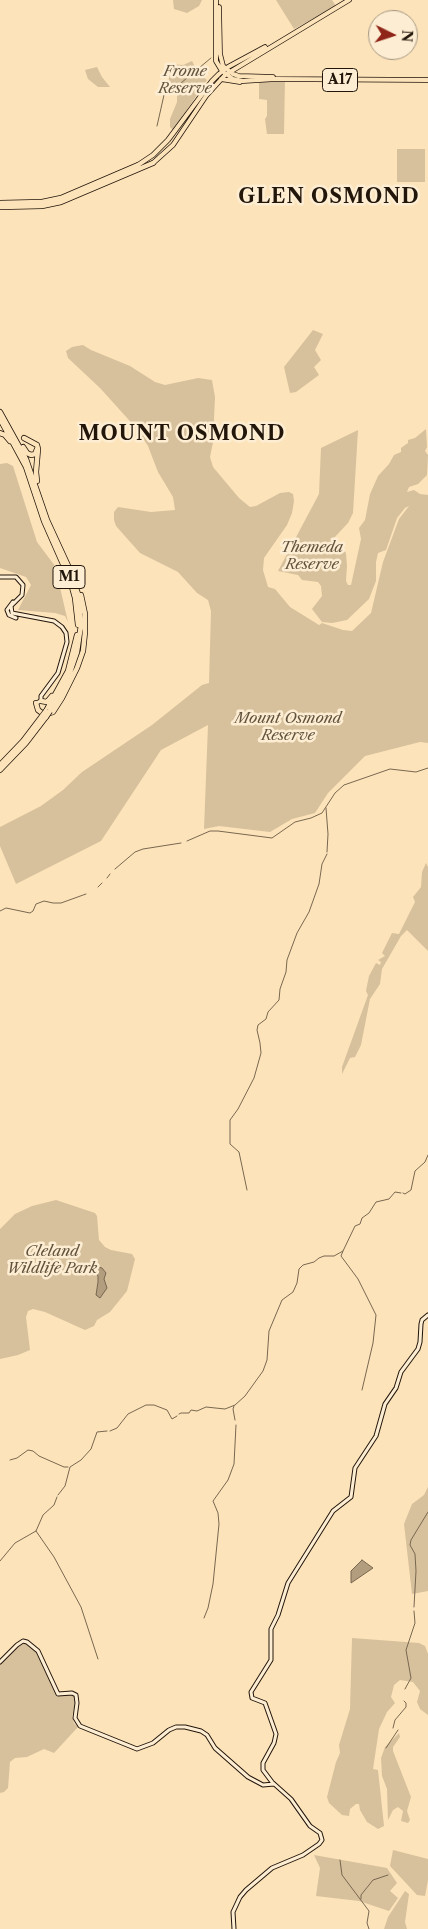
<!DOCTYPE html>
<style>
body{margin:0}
#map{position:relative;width:428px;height:1929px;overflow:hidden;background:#fce3ba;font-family:"Libre Caslon Text",serif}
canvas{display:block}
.north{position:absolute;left:368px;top:10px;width:50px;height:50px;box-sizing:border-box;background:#fdedd2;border:1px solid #a59782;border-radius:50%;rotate:94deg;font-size:14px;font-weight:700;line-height:20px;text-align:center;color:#22160b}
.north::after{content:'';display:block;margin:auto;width:18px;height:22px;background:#8f2418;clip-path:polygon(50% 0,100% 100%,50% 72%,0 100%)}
</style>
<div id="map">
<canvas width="428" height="1929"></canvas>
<div class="north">N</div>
</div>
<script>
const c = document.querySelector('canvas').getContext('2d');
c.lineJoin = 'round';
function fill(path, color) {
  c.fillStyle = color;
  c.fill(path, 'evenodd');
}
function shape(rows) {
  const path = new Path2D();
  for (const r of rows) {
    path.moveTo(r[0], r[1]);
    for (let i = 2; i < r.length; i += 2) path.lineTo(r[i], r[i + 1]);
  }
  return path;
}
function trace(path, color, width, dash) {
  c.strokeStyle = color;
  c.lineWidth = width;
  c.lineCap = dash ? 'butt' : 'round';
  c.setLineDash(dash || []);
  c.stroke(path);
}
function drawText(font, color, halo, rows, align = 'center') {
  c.font = font + ' "Libre Caslon Text",serif';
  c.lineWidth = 5;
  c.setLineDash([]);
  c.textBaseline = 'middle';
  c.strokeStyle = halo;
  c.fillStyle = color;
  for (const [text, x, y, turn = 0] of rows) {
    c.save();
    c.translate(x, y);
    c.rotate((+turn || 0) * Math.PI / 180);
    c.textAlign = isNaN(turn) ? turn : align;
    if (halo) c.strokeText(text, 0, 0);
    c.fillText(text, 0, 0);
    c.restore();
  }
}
fill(shape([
 [173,0,202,0,199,6,187,13,174,9],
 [276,0,332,0,336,6,294,29],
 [192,61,199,74,207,80,173,130,170,127,170,119,177,102,177,94,168,89,170,64,183,65],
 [97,67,102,77,110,87,98,87,88,79,85,70],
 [285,79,284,134,267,134,265,119,267,116,267,100,259,99,259,82],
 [397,149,425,149,425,182,397,182],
 [313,330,323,334,315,350,321,360,314,367,319,375,296,392,290,393,284,367],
 [83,345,91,350,130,366,155,382,165,385,198,378,212,380,215,397,214,419,215,432,210,457,213,467,239,498,250,507,256,506,280,493,289,492,293,494,294,501,292,513,287,525,264,558,263,570,268,587,275,589,290,607,319,625,322,623,343,630,352,631,371,613,383,562,399,519,409,506,405,508,397,518,386,550,378,553,376,562,376,581,369,599,347,620,332,623,322,622,312,609,322,596,321,586,318,582,302,580,298,575,278,571,319,494,321,448,358,430,353,513,348,523,333,539,332,544,339,544,346,553,347,566,346,581,348,585,351,585,361,539,359,528,365,520,370,494,378,476,389,464,394,455,401,452,401,448,408,443,408,440,415,438,426,429,427,447,425,451,428,455,427,475,418,484,409,487,407,492,414,490,420,494,428,495,428,743,420,742,365,756,328,793,315,813,292,819,270,832,219,826,204,829,208,725,161,750,101,841,16,884,0,846,0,827,41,806,63,790,82,772,152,725,202,685,209,683,211,611,208,600,197,593,178,572,140,553,116,526,114,520,114,512,118,507,151,512,175,510,173,497,158,472,148,446,137,429,100,388,68,358,66,351,72,347],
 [7,463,13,466,37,542,55,566,68,622,65,616,55,613,18,610,31,585,26,577,0,568,0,464],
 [426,863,428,867,428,951,407,930,401,936,382,969,380,984,370,999,361,1045,355,1057,350,1058,342,1074,342,1067,368,995,366,991,369,976,376,963,380,965,381,962,378,960,385,956,382,953,392,933,399,934,415,902,413,897,421,887,422,872],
 [56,1200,95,1213,97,1216,99,1240,105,1247,111,1250,132,1254,135,1259,127,1291,110,1312,97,1320,94,1326,85,1330,45,1312,33,1309,28,1311,26,1317,30,1350,18,1355,0,1359,0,1229,15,1214,32,1206],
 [428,1487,428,1591,412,1594,404,1524,412,1504,424,1495],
 [352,1638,419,1643,425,1646,428,1654,428,1715,420,1709,417,1702,420,1691,413,1682,400,1680,394,1685,391,1697,395,1703,387,1712,379,1729,373,1769,378,1770,384,1826,378,1829,367,1822,360,1810,359,1804,356,1804,350,1809,349,1816,342,1815,329,1803,327,1797,336,1762,340,1753,339,1745,350,1709],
 [23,1643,27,1643,37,1652,57,1695,72,1695,76,1698,72,1717,74,1723,78,1727,54,1753,44,1749,27,1757,15,1758,10,1762,8,1788,4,1792,0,1793,0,1665,19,1645],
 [399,1733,400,1737,393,1747,393,1751,411,1797,407,1811,410,1820,408,1823,401,1821,403,1811,398,1807,393,1810,388,1820,387,1789,382,1776,381,1758,385,1747],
 [393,1850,428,1859,428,1880,425,1896,417,1895,390,1866],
 [314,1855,387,1868,397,1883,390,1891,398,1898,389,1911,359,1901,316,1896,320,1868],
 [405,1891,409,1894,405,1922,407,1929,384,1929,388,1917]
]), '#d7c09c');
const water = shape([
 [94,1266,102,1268,106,1273,104,1279,107,1288,100,1298,96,1295,98,1282,98,1276,93,1269,94,1266],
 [362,1560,373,1568,351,1583,351,1571,362,1560]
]);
fill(water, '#b29d7e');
trace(water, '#786750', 1);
trace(shape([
 [157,126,164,95,169,89,181,83,211,58],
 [326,808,328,834,327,852],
 [187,841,210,831,218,831,272,838,295,822,311,818,322,813,335,793,344,785,390,769,416,772,428,768],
 [115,869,135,852,143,849,181,843],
 [107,878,110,874],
 [98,887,102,883],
 [0,911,6,908,30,913,33,911,36,904,44,901,53,903,61,903,86,894],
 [247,1190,239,1152,230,1144,230,1120,238,1109,254,1078,261,1053,260,1043,257,1030,258,1025,266,1019,268,1012,279,1000,280,989,286,972,287,960,297,933,309,912,319,884,322,864,327,854],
 [403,1193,405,1194,411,1190,415,1171,425,1162,428,1155],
 [343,1251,341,1256,358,1279,376,1315,373,1343,362,1390],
 [234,1406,233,1409,235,1420],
 [179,1414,181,1413,189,1413,191,1410,197,1411,206,1407,225,1409,235,1405,245,1396,263,1371,267,1360,269,1331,282,1300,293,1292,297,1283,299,1269,303,1265,314,1262,319,1258,324,1256,334,1256,343,1251,355,1226,360,1224,362,1218,369,1213,376,1202,389,1199,395,1192,401,1193],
 [110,1431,117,1428,128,1414,146,1405,154,1405,167,1410,172,1419,177,1416],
 [10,1460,17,1458,28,1450,33,1451,39,1456,64,1467,68,1467],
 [58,1495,65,1486,70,1467,81,1460,91,1449,97,1432,107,1431],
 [36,1531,54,1557,81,1607,98,1659],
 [0,1561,15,1543,36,1531,43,1515,54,1505,57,1497],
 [414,1607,416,1571,415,1554,410,1545,411,1540,428,1512],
 [204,1618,208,1608,213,1584,219,1524,218,1513,213,1501,228,1480,234,1464,236,1425],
 [405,1689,411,1678,406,1650,415,1623,414,1611],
 [393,1728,395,1720,406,1707,406,1703,404,1701],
 [386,1748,398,1730],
 [340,1860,342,1875,369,1911,367,1923,369,1929],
 [361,1899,361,1895,373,1880,388,1875]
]), '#786750', 1);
const secondary = shape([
 [0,577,16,577,23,585,22,595,11,606,12,613,54,621,62,627,66,633,67,642,58,673,41,696,41,701,36,703],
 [13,602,7,610,9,615,16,618],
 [0,1662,17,1645,23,1641,27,1642,38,1651,58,1694,72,1693,76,1695,77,1703,75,1718,80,1726,137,1749,153,1743,169,1730,176,1727,185,1727,201,1731,207,1735,215,1748,248,1777,263,1785,274,1784],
 [234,1929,233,1912,240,1897,246,1890,272,1868,303,1855,319,1844,322,1840,320,1833,310,1826,291,1799,272,1782,263,1770,263,1763,274,1743,276,1734,265,1703,252,1698,251,1692,271,1660,271,1629,278,1615,288,1583,333,1511,351,1497,355,1468,376,1436,385,1404,396,1388,401,1372,418,1349,420,1342,421,1324,422,1320,428,1315]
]);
const trunk = shape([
 [216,0,216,61,222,71,233,79,243,81,275,79,428,80],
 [219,7,220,54,223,66,233,74,239,76,273,77],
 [221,79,240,82],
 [153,163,173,145,206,96,225,75,349,0],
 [138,165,153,155,168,140,212,81,219,74,228,67,265,47]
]);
const motorway = shape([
 [0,203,42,202,61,198,138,165],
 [0,207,42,206,61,202,153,163],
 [0,412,26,459,47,520,70,570,79,597,81,625,77,652,68,678,50,711],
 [0,419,26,467,44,521,70,580,75,598,78,625],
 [0,433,5,435,10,441],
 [24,438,37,445,38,449,36,472,37,481],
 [23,447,27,453,31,455,35,454,37,449],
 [41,701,47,702,52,696],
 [36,703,38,710,42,713,47,714,53,712,62,698,77,668,83,651,85,632,85,614,81,595],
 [46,711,68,671,77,635],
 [0,765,23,741,42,716],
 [0,770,26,743,46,717]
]);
trace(secondary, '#22160b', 5);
trace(trunk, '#22160b', 5.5);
trace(motorway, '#22160b', 6);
trace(secondary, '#fdedd2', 3);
trace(trunk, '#fce3ba', 4);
trace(motorway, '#fce3ba', 4.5);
const motorwayBridge = shape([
 [42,716,46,711],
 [46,717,50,711]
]);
trace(motorwayBridge, '#22160b', 6, []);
trace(motorwayBridge, '#fce3ba', 4.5);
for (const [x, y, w] of [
 [340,80,35],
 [69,577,32]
]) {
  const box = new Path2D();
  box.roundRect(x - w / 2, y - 11.5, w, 23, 4);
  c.fillStyle = '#fdedd2';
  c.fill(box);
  trace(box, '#22160b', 1);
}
drawText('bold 14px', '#22160b', null, [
 ["A17",340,80],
 ["M1",69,577]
]);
drawText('italic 15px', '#61523e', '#fdedd2', [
 ["Frome",185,72],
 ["Reserve",185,89],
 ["Themeda",312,548],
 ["Reserve",312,565],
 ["Mount Osmond",288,719],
 ["Reserve",288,736],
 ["Cleland",52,1252],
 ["Wildlife Park",52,1269]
]);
c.letterSpacing = '1px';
drawText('bold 20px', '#22160b', '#fdedd2', [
 ["GLEN OSMOND",329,197],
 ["MOUNT OSMOND",182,434]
]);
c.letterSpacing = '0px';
</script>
